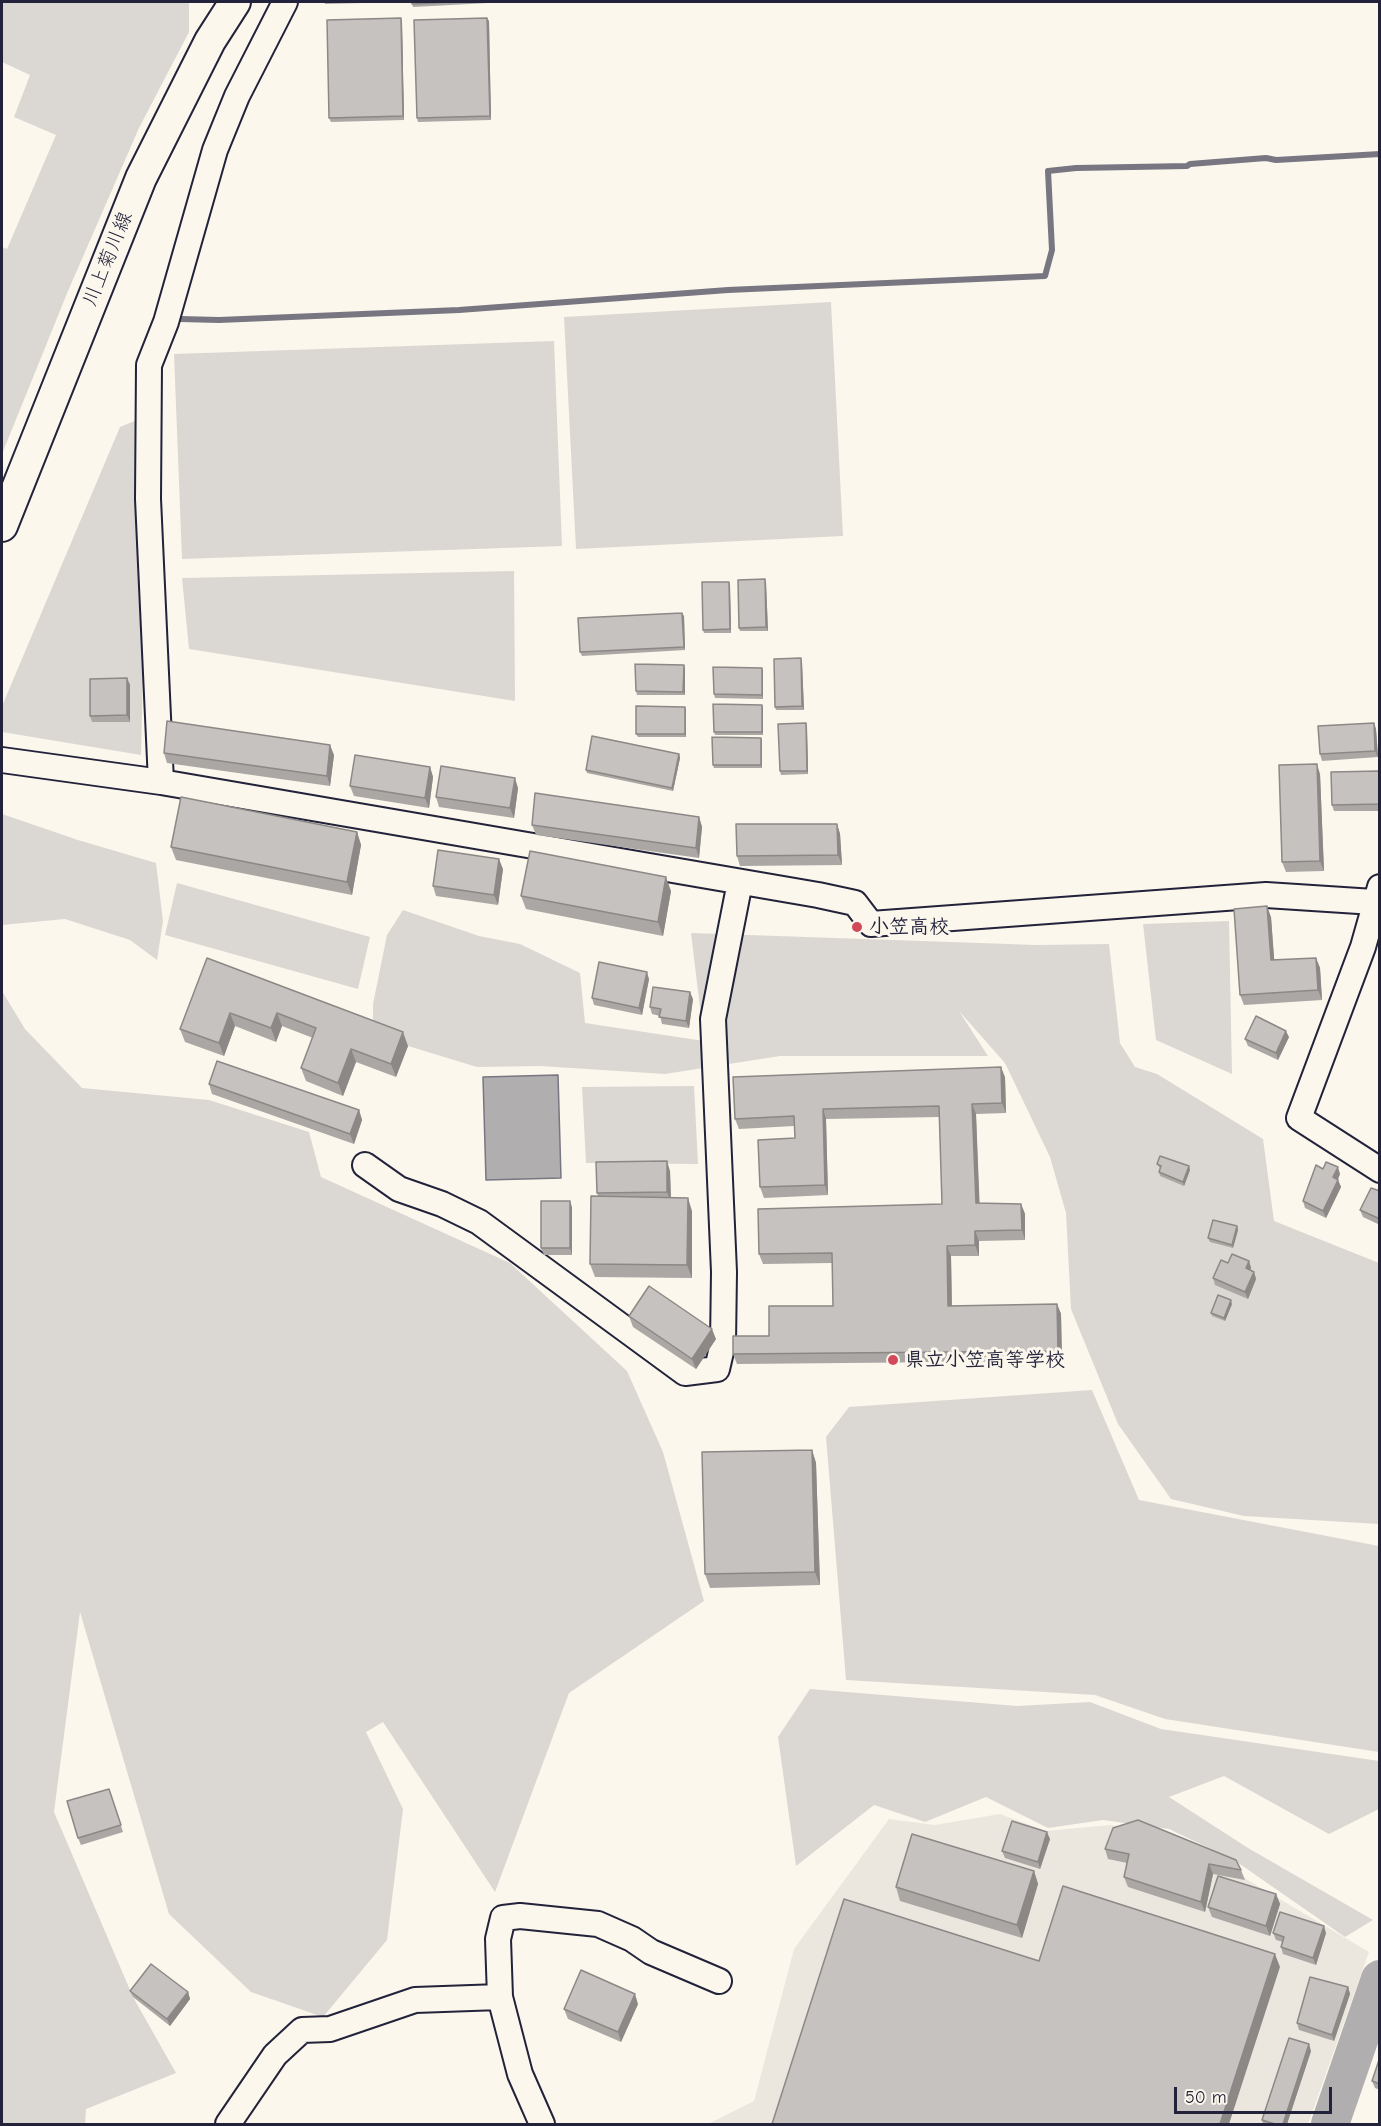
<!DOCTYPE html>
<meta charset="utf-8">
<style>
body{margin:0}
#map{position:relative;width:1381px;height:2126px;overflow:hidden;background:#fbf7ec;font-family:"Comic Neue",sans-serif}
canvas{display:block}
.frame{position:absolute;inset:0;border:3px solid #22223b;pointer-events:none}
.scale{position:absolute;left:1174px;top:2087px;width:158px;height:27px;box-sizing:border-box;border:3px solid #22223b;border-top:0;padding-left:8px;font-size:18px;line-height:21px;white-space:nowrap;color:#22223b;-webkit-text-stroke:4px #fbf7ec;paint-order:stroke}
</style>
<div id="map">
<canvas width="1381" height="2126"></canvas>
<div class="frame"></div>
<div class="scale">50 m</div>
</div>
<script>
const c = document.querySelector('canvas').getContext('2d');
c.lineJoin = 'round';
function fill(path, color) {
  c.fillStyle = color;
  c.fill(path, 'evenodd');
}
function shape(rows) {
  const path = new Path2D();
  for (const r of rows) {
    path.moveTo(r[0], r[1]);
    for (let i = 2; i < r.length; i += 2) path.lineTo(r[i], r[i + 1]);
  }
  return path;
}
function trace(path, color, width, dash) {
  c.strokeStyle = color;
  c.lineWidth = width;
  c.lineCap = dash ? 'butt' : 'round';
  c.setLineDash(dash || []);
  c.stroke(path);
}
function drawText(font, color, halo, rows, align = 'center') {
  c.font = font + ' "Comic Neue","Klee One",sans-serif';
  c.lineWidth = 6;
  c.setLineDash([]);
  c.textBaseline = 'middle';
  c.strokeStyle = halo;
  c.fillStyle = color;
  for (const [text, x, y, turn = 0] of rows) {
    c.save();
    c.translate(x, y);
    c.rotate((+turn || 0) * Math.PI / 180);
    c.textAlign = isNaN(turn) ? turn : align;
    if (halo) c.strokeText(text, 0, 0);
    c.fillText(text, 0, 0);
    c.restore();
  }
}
fill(shape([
 [1000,1814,1046,1831,1110,1825,1165,1831,1369,1952,1308,2124,708,2124,754,2101,794,1949,889,1819,935,1825]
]), '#ebe7df');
fill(shape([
 [2,2,189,2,189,32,139,128,68,291,2,454,2,247,7,249,56,135,14,117,30,75,2,62],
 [831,302,843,536,576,549,564,317],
 [554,341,562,546,182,559,174,354],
 [149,415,141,755,2,732,2,706,120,427],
 [514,571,515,701,189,649,182,578],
 [2,814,78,840,156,863,163,921,157,960,130,940,65,919,2,925],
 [177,883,370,937,358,989,165,935],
 [403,910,479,936,520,944,580,973,585,1023,704,1041,691,933,1037,945,1109,944,1120,1043,1135,1067,1157,1074,1263,1139,1274,1221,1379,1263,1379,1524,1244,1516,1171,1499,1118,1424,1071,1309,1066,1213,1050,1157,1005,1063,959,1011,988,1056,780,1056,665,1074,540,1066,477,1067,408,1046,373,1023,373,1004,387,935],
 [1229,921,1232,1074,1156,1040,1143,924],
 [2,991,25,1029,82,1088,209,1100,309,1132,321,1177,510,1263,627,1371,663,1452,704,1601,569,1693,495,1892,383,1722,366,1732,403,1809,387,1940,323,2017,251,1992,169,1914,80,1612,54,1812,133,1997,176,2073,86,2109,85,2124,2,2124],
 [694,1086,698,1164,586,1163,582,1087],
 [1092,1390,1139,1500,1379,1546,1379,1752,1165,1719,1095,1695,846,1680,826,1437,849,1407],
 [810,1689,1017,1706,1090,1702,1161,1729,1379,1761,1379,1809,1329,1834,1224,1776,1169,1797,1248,1848,1373,1920,1345,1937,1234,1860,1169,1829,1103,1820,1048,1828,986,1797,925,1822,874,1805,796,1866,778,1737]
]), '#dbd8d3');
const water = shape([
 [558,1075,561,1178,486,1180,483,1077,558,1075]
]);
fill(water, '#b1aeb0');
trace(water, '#787681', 1.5);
trace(shape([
 [180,319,219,320,459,310,728,290,1045,276,1052,250,1048,171,1076,168,1187,166,1190,164,1266,158,1276,160,1380,154]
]), '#787681', 6);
trace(shape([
 [1330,2124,1380,1979]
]), '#b1aeb0', 38);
const minor = shape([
 [2,760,161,782,818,895,855,903,871,924,1266,895,1374,902,1380,904],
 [161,782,148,499,149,365,166,322,215,150,237,96,285,2],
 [1380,887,1363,947,1299,1118,1380,1170],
 [365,1165,399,1189,442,1204,479,1222,685,1373,717,1369,723,1343,724,1272,713,1019,740,882],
 [500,1997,520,2074,542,2124],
 [228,2124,275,2055,302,2030,330,2029,415,2000,500,1997,498,1939,503,1918,520,1916,598,1924,632,1939,651,1952,719,1981]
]);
const major = shape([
 [2,526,141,178,210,41,235,2]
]);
trace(minor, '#22223b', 28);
trace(major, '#22223b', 34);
trace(minor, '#fbf7ec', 24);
trace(major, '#fbf7ec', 30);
fill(shape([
 [324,2,402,2,325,4],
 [412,2,488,2,488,3,413,7],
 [402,21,404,120,331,122,329,118],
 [489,21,491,120,418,122,417,118],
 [766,582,768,631,740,631,739,628],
 [730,585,731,633,704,633,703,630],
 [684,616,685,650,582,656,580,652],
 [801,658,802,662,804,710,776,710,775,707],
 [685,668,685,695,637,695,636,691],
 [763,671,763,699,715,698,714,694],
 [127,678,130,685,130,722,92,722,90,716],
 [762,705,763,708,763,735,715,735,714,732],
 [685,707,686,710,686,737,638,737,636,734],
 [806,723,807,726,808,774,781,775,780,771],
 [1374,723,1376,729,1378,757,1322,761,1320,754],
 [761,738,762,741,762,768,714,768,713,765],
 [164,753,334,755,330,786,167,763],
 [679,754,680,758,673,791,587,773,586,770],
 [430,767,433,777,429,808,354,796,350,786],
 [1380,771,1380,811,1334,811,1332,805],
 [1320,774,1324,871,1286,872,1282,862],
 [518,788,514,818,439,807,436,797],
 [699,817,702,827,699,858,536,835,532,825],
 [837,824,840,834,842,865,740,866,737,856],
 [357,832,361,845,352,895,176,860,171,847],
 [503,869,498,905,436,896,433,886],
 [671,891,663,936,526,909,521,896],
 [1271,917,1274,960,1316,958,1320,968,1322,1000,1244,1005,1240,995],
 [207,958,408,1046,396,1077,356,1062,343,1096,306,1081,301,1068,313,1038,282,1026,276,1042,235,1026,224,1056,185,1042,180,1029],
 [649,979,642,1015,594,1005,592,998],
 [693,999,689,1028,662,1024,660,1016,652,1014,650,1007],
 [1289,1037,1278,1060,1248,1046,1245,1039],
 [1005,1077,1006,1113,976,1114,979,1203,1021,1204,1025,1214,1025,1240,979,1241,979,1256,951,1256,952,1306,1057,1304,1061,1314,1062,1361,737,1364,733,1354,833,1306,832,1263,763,1264,759,1254,942,1204,940,1117,826,1119,828,1195,764,1198,760,1187,795,1138,794,1126,739,1129,735,1119],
 [209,1084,359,1110,362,1120,354,1144,212,1094],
 [1157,1164,1189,1166,1190,1170,1184,1186,1160,1176,1159,1172,1160,1168,1159,1167],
 [1323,1169,1340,1174,1338,1180,1341,1187,1326,1218,1305,1208,1303,1201],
 [670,1171,671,1198,692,1211,692,1278,595,1277,590,1264,598,1196,597,1193],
 [1380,1191,1380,1225,1363,1217,1360,1210],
 [572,1207,572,1255,544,1255,541,1248],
 [1237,1226,1238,1230,1233,1248,1210,1242,1208,1238],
 [1249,1261,1251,1268,1250,1270,1254,1272,1256,1279,1248,1299,1215,1285,1213,1278,1228,1263],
 [1232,1304,1225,1321,1212,1316,1211,1313],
 [629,1316,716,1339,696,1369,633,1327],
 [812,1450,816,1463,820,1585,710,1588,705,1574],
 [109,1789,123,1832,81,1845,78,1838],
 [1113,1828,1241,1870,1245,1880,1213,1874,1205,1912,1128,1887,1124,1877,1127,1863,1108,1859,1105,1849],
 [1050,1839,1040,1869,1005,1858,1002,1851],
 [1034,1871,1038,1884,1022,1938,900,1901,896,1887],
 [1276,1894,1280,1904,1270,1936,1212,1917,1208,1907],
 [1273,1933,1326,1933,1316,1965,1283,1954,1281,1947,1283,1942,1276,1940],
 [1348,1987,1350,1994,1334,2041,1299,2030,1297,2023],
 [130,1991,188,1992,190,1999,170,2026,133,1997],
 [638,2004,621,2042,568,2019,564,2009],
 [1311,2051,1287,2124,1263,2124,1262,2120],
 [1380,2057,1380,2090,1375,2088,1372,2081]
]), '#aaa7a5');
fill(shape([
 [401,18,402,21,404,120,403,116],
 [487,18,489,21,491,120,490,116],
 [765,579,766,582,768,631,766,627],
 [729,582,730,585,731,633,730,629],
 [682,613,684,616,685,650,684,647],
 [801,658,802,662,804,710,802,706],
 [684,665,685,668,685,695,683,692],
 [762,668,763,671,763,699,762,695],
 [127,678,130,685,130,722,127,715],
 [762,705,763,708,763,735,762,732],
 [685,707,686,710,686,737,685,734],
 [806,723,807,726,808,774,807,771],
 [1374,723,1376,729,1378,757,1375,751],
 [761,738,762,741,762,768,761,765],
 [330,745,334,755,330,786,327,776],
 [679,754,680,758,673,791,672,788],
 [1317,764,1320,774,1324,871,1320,861],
 [430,767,433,777,429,808,425,798],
 [515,778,518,788,514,818,510,808],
 [699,817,702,827,699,858,696,848],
 [837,824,840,834,842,865,838,855],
 [357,832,361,845,352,895,347,882],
 [499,859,503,869,498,905,494,895],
 [666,877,671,891,663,936,658,922],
 [1267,906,1271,917,1275,970,1271,960],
 [1316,958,1320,968,1322,1000,1318,990],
 [647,972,649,979,642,1015,639,1008],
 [690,992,693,999,689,1028,686,1021],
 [230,1013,235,1026,224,1056,219,1043],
 [277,1013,282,1026,276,1042,271,1028],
 [1286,1031,1289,1037,1278,1060,1276,1053],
 [403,1032,408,1046,396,1077,391,1064],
 [351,1049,356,1062,343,1096,338,1083],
 [1001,1067,1005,1077,1006,1113,1002,1103],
 [972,1104,976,1114,980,1213,976,1203],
 [823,1109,826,1119,828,1195,825,1185],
 [359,1110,362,1120,354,1144,350,1134],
 [667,1161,670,1171,671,1202,667,1192],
 [1189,1166,1190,1170,1184,1186,1183,1182],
 [1338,1167,1340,1174,1335,1184,1333,1177],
 [1338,1180,1341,1187,1326,1218,1323,1211],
 [688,1198,692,1211,692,1278,687,1265],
 [570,1201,572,1207,572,1255,570,1248],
 [1021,1204,1025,1214,1025,1240,1022,1230],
 [1237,1226,1238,1230,1233,1248,1232,1245],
 [975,1231,979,1241,979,1256,975,1245],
 [947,1246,951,1256,952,1316,948,1306],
 [1249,1261,1251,1268,1248,1275,1246,1268],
 [1254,1272,1256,1279,1248,1299,1245,1292],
 [1231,1300,1232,1304,1225,1321,1224,1318],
 [1057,1304,1061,1314,1062,1361,1058,1351],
 [712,1329,716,1339,696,1369,692,1359],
 [812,1450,816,1463,820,1585,815,1572],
 [1047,1832,1050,1839,1040,1869,1038,1862],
 [1209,1864,1213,1874,1205,1912,1201,1902],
 [1034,1871,1038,1884,1022,1938,1017,1925],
 [1276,1894,1280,1904,1270,1936,1266,1926],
 [1324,1926,1326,1933,1316,1965,1313,1958],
 [1275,1954,1280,1967,1229,2124,1220,2124],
 [1348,1987,1350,1994,1334,2041,1332,2035],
 [188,1992,190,1999,170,2026,167,2019],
 [635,1994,638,2004,621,2042,618,2032],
 [1309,2044,1311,2051,1287,2124,1283,2124]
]), '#8b8886');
const building = shape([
 [412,2,450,2,412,4,412,2],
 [401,18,403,116,329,118,327,20,401,18],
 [487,18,490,116,417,118,414,20,487,18],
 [765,579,766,627,739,628,738,580,765,579],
 [702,582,729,582,730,629,703,630,702,582],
 [682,613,684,647,580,652,578,618,682,613],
 [801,658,802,706,775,707,774,659,801,658],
 [635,664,684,665,683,692,636,691,635,664],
 [713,667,762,668,762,695,714,694,713,667],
 [127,678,127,715,90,716,90,679,127,678],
 [713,704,762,705,762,732,714,732,713,704],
 [636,706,685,707,685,734,636,734,636,706],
 [167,721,330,745,327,776,164,753,167,721],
 [806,723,807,771,780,771,778,724,806,723],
 [1374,723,1375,751,1320,754,1318,726,1374,723],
 [592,736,679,754,672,788,586,770,592,736],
 [712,737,761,738,761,765,713,765,712,737],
 [355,755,430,767,425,798,350,786,355,755],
 [1317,764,1320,861,1282,862,1279,765,1317,764],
 [441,766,515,778,510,808,436,797,441,766],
 [1380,771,1380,804,1332,805,1331,772,1380,771],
 [535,793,699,817,696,848,532,825,535,793],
 [181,797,357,832,347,882,171,847,181,797],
 [736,824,837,824,838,855,737,856,736,824],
 [438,850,499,859,494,895,433,886,438,850],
 [530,851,666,877,658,922,521,896,530,851],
 [1267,906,1271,960,1316,958,1318,990,1240,995,1234,909,1267,906],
 [207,958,403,1032,391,1064,351,1049,338,1083,301,1068,316,1028,277,1013,271,1028,230,1013,219,1043,180,1029,207,958],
 [599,962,647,972,639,1008,592,998,599,962],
 [653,987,690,992,686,1021,659,1017,661,1009,650,1007,653,987],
 [1256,1016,1286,1031,1276,1053,1245,1039,1256,1016],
 [217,1061,359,1110,350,1134,209,1084,217,1061],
 [1001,1067,1002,1103,972,1104,976,1203,1021,1204,1022,1230,975,1231,975,1245,947,1246,948,1306,1057,1304,1058,1351,733,1354,733,1336,769,1336,769,1306,833,1306,832,1253,759,1254,758,1209,942,1204,939,1106,823,1109,825,1185,760,1187,758,1140,795,1138,794,1116,735,1119,733,1077,1001,1067],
 [1160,1156,1189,1166,1183,1182,1159,1172,1161,1166,1157,1164,1160,1156],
 [667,1161,667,1192,597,1193,596,1162,667,1161],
 [1326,1162,1338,1167,1333,1177,1338,1180,1323,1211,1303,1201,1316,1165,1323,1169,1326,1162],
 [1371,1188,1380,1191,1380,1219,1360,1210,1371,1188],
 [591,1196,688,1198,687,1265,590,1264,591,1196],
 [541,1201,570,1201,570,1248,541,1248,541,1201],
 [1213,1220,1237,1226,1232,1245,1208,1238,1213,1220],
 [1232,1254,1249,1261,1246,1268,1254,1272,1245,1292,1213,1278,1221,1260,1228,1263,1232,1254],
 [649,1286,712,1329,692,1359,629,1316,649,1286],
 [1218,1295,1231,1300,1224,1318,1211,1313,1218,1295],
 [812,1450,815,1572,705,1574,702,1452,812,1450],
 [109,1789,121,1825,78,1838,67,1801,109,1789],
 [1138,1820,1236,1860,1241,1870,1209,1864,1201,1902,1124,1877,1129,1854,1105,1849,1113,1828,1138,1820],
 [1012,1821,1047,1832,1038,1862,1002,1851,1012,1821],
 [912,1834,1034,1871,1017,1925,896,1887,912,1834],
 [1218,1876,1276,1894,1266,1926,1208,1907,1218,1876],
 [1063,1886,1275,1954,1220,2124,772,2124,844,1899,1039,1961,1063,1886],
 [1280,1912,1324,1926,1313,1958,1281,1947,1284,1937,1273,1933,1280,1912],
 [151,1964,188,1992,167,2019,130,1991,151,1964],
 [581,1970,635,1994,618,2032,564,2009,581,1970],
 [1310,1977,1348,1987,1332,2035,1297,2023,1310,1977],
 [1289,2038,1309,2044,1283,2124,1275,2124,1262,2120,1289,2038],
 [1380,2057,1380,2084,1372,2081,1380,2057]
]);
fill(building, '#c6c2c0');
trace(building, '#8b8886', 1.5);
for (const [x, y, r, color] of [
 [857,927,6,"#d1495b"],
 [893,1360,6,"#d1495b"]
]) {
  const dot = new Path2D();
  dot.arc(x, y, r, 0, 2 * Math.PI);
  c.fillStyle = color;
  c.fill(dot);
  trace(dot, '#fbf7ec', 2);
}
drawText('20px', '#22223b', '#fbf7ec', [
 ["川上菊川線",108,259,-68]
]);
drawText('bold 20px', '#22223b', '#fbf7ec', [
 ["小笠高校",869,927],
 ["県立小笠高等学校",905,1360]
], 'left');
</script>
